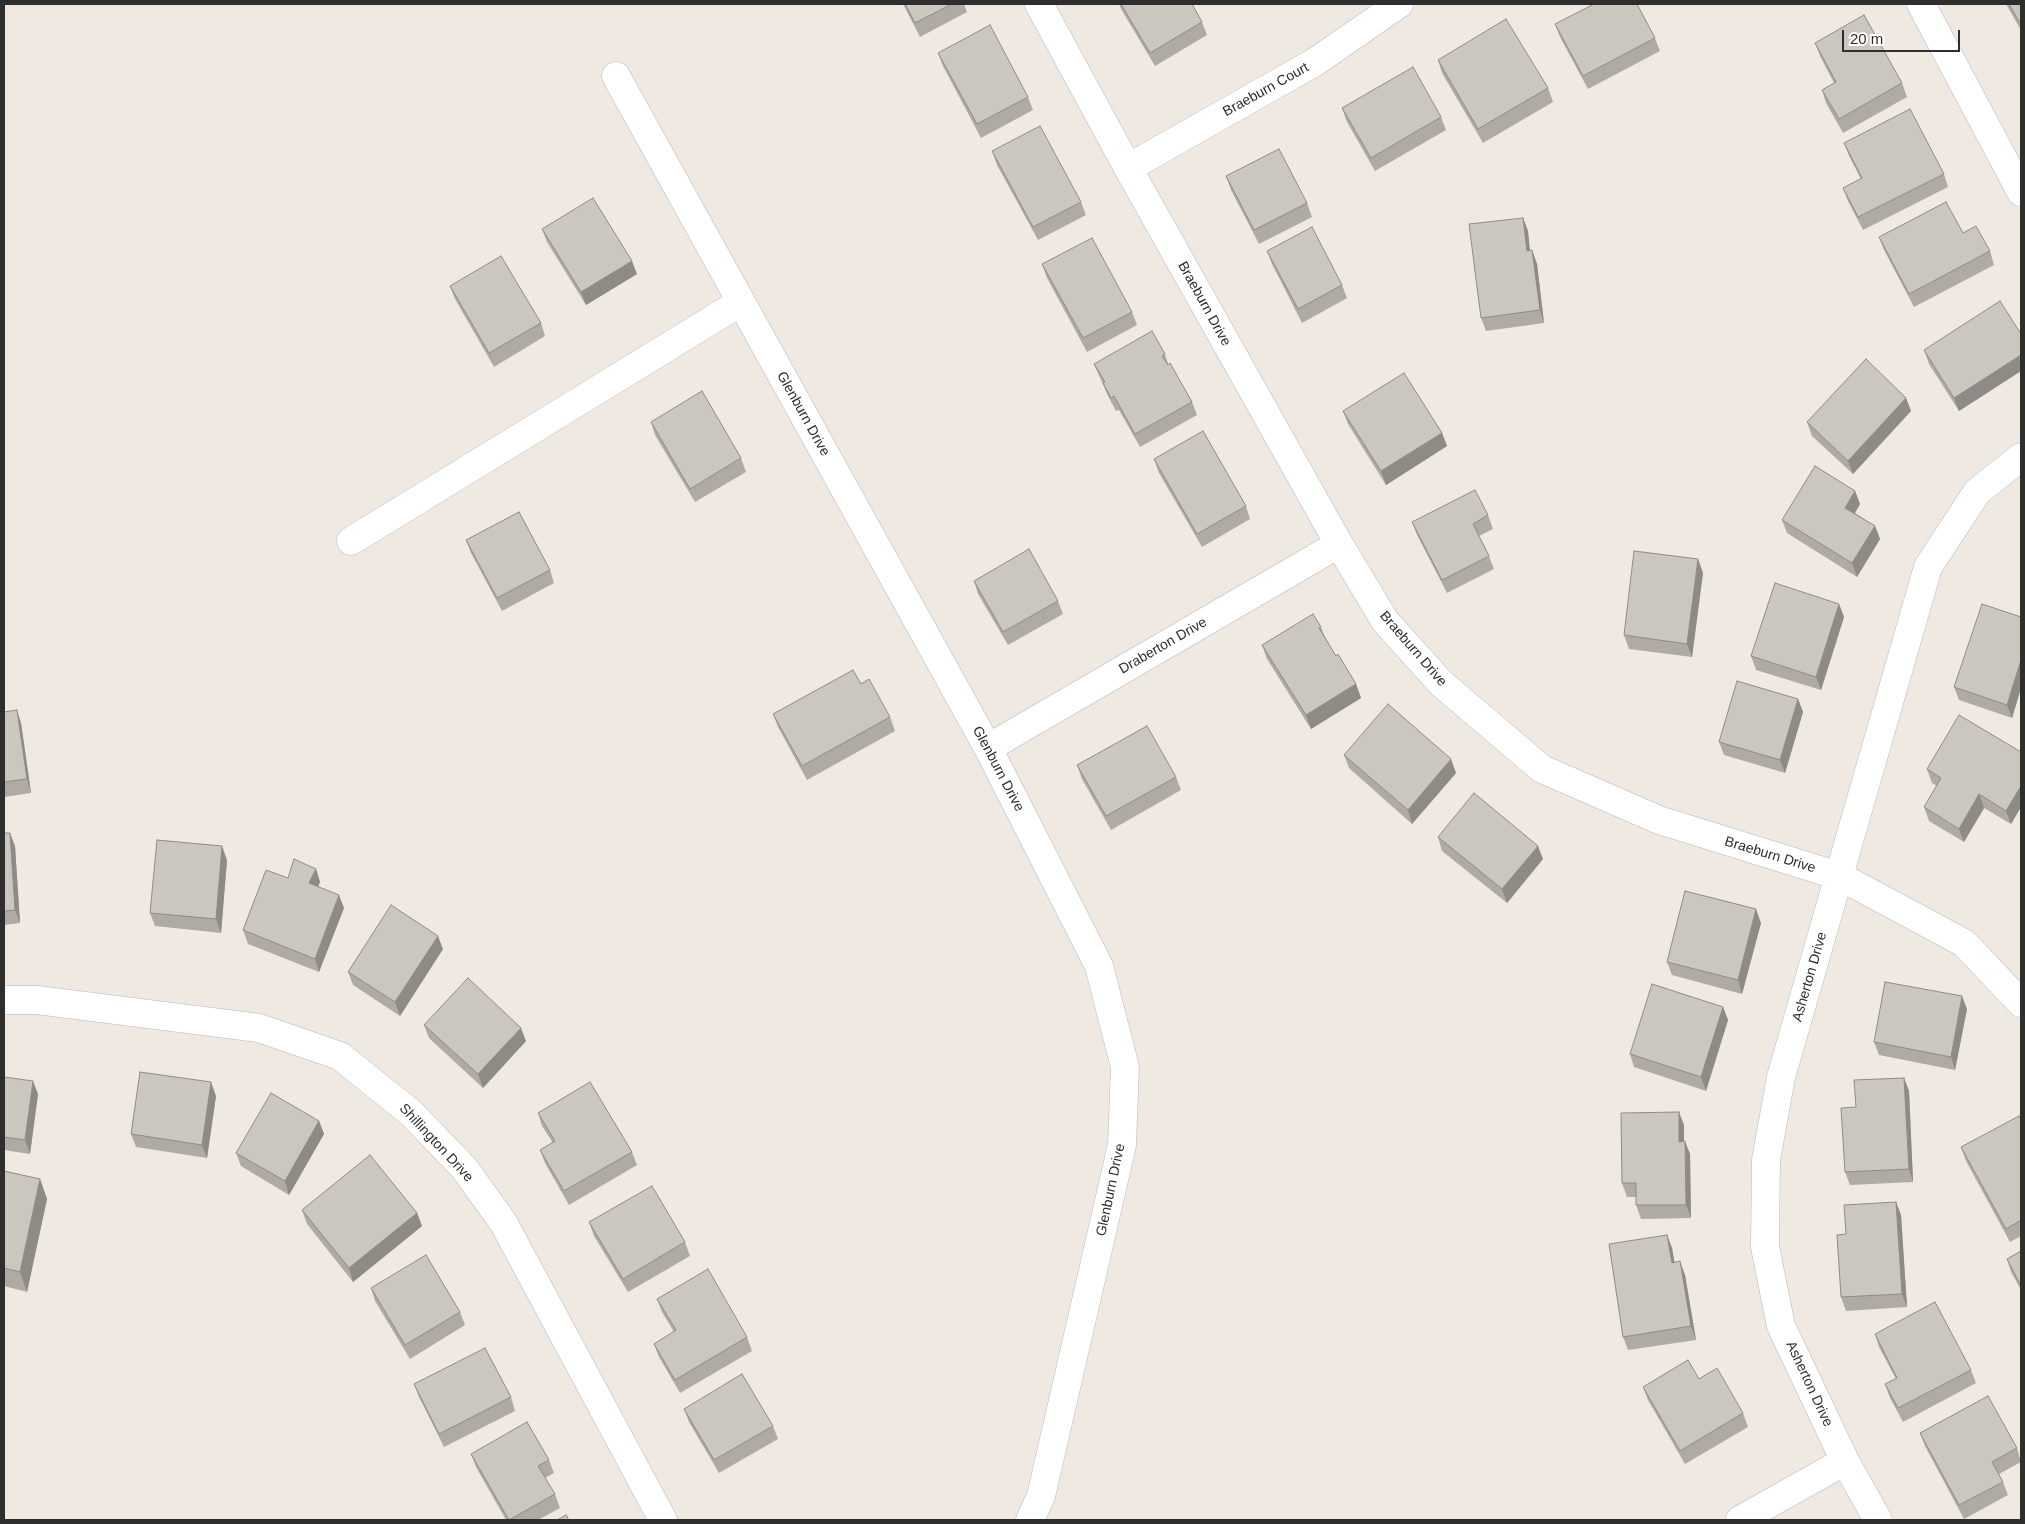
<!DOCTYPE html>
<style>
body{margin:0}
#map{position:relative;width:2025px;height:1524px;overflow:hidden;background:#efe9e1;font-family:Arial,sans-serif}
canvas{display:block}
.frame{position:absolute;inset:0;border:5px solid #2e2e2e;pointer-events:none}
.scale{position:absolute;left:1842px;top:30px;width:118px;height:22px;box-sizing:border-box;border:2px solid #2e2e2e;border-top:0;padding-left:6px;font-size:15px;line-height:18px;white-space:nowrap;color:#2e2e2e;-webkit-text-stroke:4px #fff;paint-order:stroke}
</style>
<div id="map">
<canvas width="2025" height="1524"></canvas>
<div class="frame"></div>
<div class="scale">20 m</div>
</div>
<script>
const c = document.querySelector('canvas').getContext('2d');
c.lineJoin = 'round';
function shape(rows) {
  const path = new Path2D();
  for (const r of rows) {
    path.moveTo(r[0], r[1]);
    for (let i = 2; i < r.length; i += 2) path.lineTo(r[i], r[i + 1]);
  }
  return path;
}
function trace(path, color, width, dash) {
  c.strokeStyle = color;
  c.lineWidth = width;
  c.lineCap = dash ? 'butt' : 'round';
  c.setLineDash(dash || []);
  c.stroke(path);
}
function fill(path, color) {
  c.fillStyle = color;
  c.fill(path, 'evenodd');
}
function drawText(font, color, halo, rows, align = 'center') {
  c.font = font + ' Arial,sans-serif';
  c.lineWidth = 4;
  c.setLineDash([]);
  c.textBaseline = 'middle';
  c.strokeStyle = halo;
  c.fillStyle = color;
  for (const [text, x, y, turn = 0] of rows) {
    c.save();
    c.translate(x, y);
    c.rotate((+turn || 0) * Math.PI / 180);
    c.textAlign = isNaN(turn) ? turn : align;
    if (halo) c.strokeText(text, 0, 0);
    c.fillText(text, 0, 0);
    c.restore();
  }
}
const minor = shape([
 [1039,4,1128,168,1339,544,1385,621,1442,684,1542,769,1659,820,1839,876,1964,943,2021,1003],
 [1921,4,2021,192],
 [616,76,988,748,1099,966,1125,1067,1122,1145,1041,1496,1030,1520],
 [1128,168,1315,62,1399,4],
 [351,541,741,302],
 [988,748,1339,544],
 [4,1000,37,1000,259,1028,340,1056,411,1113,464,1168,503,1222,663,1520],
 [1740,1520,1845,1461],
 [1878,1520,1845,1461,1781,1326,1765,1247,1766,1160,1781,1077,1928,567,1977,492,2021,457]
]);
trace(minor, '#b4b7c1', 29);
trace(minor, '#fff', 28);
fill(shape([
 [903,4,964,4,967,12,920,37],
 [1119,4,1192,4,1202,22,1207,35,1155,66,1121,9],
 [2006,4,2021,4,2021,30],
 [1555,24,1655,38,1660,51,1588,89,1560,37],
 [1815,43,1902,83,1907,97,1843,133,1826,103,1822,90,1834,83,1820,56],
 [938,53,1028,97,1033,110,981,138,943,66],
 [1438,60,1548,88,1553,102,1483,143,1442,73],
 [1342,108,1441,117,1446,130,1375,171,1347,122],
 [1844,143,1944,174,1948,187,1863,230,1848,201,1843,188,1861,179,1849,156],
 [992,151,1081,202,1086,215,1038,240,997,165],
 [1226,176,1307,203,1312,217,1259,244,1231,190],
 [1523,218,1528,231,1530,251,1532,250,1537,264,1544,323,1486,331,1481,318],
 [542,229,637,274,586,305,547,242],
 [1963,233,1990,251,1994,265,1914,307,1884,250,1879,237],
 [1267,251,1342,285,1347,298,1302,323,1272,264],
 [1042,264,1132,312,1137,325,1087,352,1047,278],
 [450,286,541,323,545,336,494,367,455,299],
 [2021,334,2021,371,1959,411,1929,364,1924,350],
 [1165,354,1168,364,1192,402,1197,415,1140,447,1119,410,1116,411,1108,396,1094,364],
 [1906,398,1911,411,1853,474,1812,436,1807,422],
 [1343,411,1442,433,1447,446,1386,485,1348,424],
 [651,422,741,458,746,472,695,502,655,435],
 [1154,459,1246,506,1250,519,1202,547,1159,473],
 [1855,491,1860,504,1855,513,1875,526,1880,539,1857,577,1787,533,1782,520],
 [1488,515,1493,529,1479,536,1489,556,1494,569,1447,593,1417,535,1412,522],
 [466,540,550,570,554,583,502,611,471,553],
 [1698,559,1703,573,1692,657,1629,649,1624,635],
 [974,581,1058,601,1063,614,1008,645,978,594],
 [1839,604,1844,617,1821,690,1756,670,1751,656],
 [2021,617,2021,688,2012,718,1959,700,1954,687],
 [1321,627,1325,637,1336,656,1356,684,1361,698,1311,729,1267,659,1262,645],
 [861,684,890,717,895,731,807,780,778,727,773,714],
 [1798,699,1803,712,1785,773,1724,755,1719,742],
 [4,712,21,723,31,793,4,797],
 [2021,752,2021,807,2011,824,1984,808,1964,842,1929,821,1924,807,1937,786,1932,783,1927,769],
 [1344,755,1456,773,1412,824,1349,768],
 [1077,765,1176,777,1181,790,1111,830,1082,779],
 [4,833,15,846,20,923,4,925],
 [1438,837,1543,859,1507,903,1442,851],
 [227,860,221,933,155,926,150,913],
 [316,869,320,882,318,887,344,908,319,972,248,944,243,930,288,878],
 [1761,923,1742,994,1672,975,1667,962],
 [443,949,400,1016,353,985,348,972],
 [1723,1007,1728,1020,1706,1091,1634,1067,1630,1054],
 [1967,1009,1955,1070,1879,1055,1874,1042],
 [424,1025,526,1041,483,1088,429,1038],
 [4,1077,38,1094,30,1154,4,1150],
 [1904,1078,1909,1091,1913,1182,1850,1185,1845,1172],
 [216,1096,207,1158,136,1147,131,1134],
 [538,1113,632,1152,637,1165,569,1205,545,1163,540,1150,553,1143,542,1126],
 [2021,1120,2021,1236,2010,1242,1966,1161,1961,1147],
 [319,1121,324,1134,289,1195,241,1166,236,1153],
 [1684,1125,1684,1141,1690,1154,1691,1218,1641,1219,1636,1205,1636,1197,1627,1197,1622,1183],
 [4,1171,40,1179,47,1199,27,1292,4,1286],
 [1896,1202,1901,1215,1907,1307,1846,1311,1841,1297,1846,1234],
 [302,1210,417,1213,422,1226,353,1282,307,1224],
 [589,1222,685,1242,690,1256,628,1292,594,1236],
 [1667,1235,1672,1248,1674,1262,1685,1275,1696,1340,1628,1350,1623,1337],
 [2021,1251,2021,1290,2011,1272,2007,1259],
 [371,1288,460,1312,465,1325,410,1359,375,1301],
 [657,1299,747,1337,752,1351,680,1393,659,1357,654,1344,674,1332,662,1312],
 [1875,1334,1971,1370,1976,1383,1903,1422,1890,1398,1885,1384,1896,1379,1879,1347],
 [1699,1379,1743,1413,1748,1427,1685,1464,1648,1400,1643,1387],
 [414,1384,511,1397,515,1411,444,1447,419,1397],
 [684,1409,773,1426,778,1439,719,1473,689,1422],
 [1920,1433,2017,1448,2021,1462,1999,1474,2003,1482,2008,1495,1964,1519,1925,1446],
 [471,1454,549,1460,554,1473,545,1478,555,1494,560,1508,538,1520,506,1520,476,1467]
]), '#afaba4');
fill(shape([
 [1523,218,1528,231,1531,265,1527,251],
 [1532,250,1537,264,1544,323,1540,310],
 [632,261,637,274,586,305,581,292],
 [2021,355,2021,371,1959,411,1954,398],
 [1906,398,1911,411,1853,474,1848,461],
 [1442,433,1447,446,1386,485,1381,471],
 [1855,491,1860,504,1850,521,1845,508],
 [1875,526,1880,539,1857,577,1852,563],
 [1698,559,1703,573,1692,657,1687,644],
 [1839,604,1844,617,1821,690,1816,677],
 [2021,660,2021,688,2012,718,2007,705],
 [1356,684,1361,698,1311,729,1306,715],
 [1798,699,1803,712,1785,773,1780,760],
 [17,710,21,723,31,793,27,779],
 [1451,759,1456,773,1412,824,1408,810],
 [2021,786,2021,807,2011,824,2006,811],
 [1979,794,1984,808,1964,842,1959,829],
 [10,833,15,846,20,923,15,910],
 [222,846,227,860,221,933,216,919],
 [1538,846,1543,859,1507,903,1502,889],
 [316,869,320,882,314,896,309,883],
 [339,895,344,908,319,972,315,959],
 [1756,909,1761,923,1742,994,1738,980],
 [438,936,443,949,400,1016,395,1002],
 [1962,996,1967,1009,1955,1070,1951,1057],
 [1723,1007,1728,1020,1706,1091,1701,1077],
 [521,1028,526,1041,483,1088,478,1074],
 [1904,1078,1909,1091,1913,1182,1909,1169],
 [33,1081,38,1094,30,1154,25,1140],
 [211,1082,216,1096,207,1158,202,1145],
 [1679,1112,1684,1125,1684,1155,1679,1142],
 [319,1121,324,1134,289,1195,285,1181],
 [1685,1141,1690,1154,1691,1218,1686,1205],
 [40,1179,47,1199,27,1292,20,1272],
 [1896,1202,1901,1215,1907,1307,1902,1294],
 [417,1213,422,1226,353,1282,349,1268],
 [1667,1235,1672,1248,1677,1276,1672,1263],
 [1680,1261,1685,1275,1696,1340,1691,1326]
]), '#8e8b86');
const building = shape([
 [905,4,952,4,915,23,905,4],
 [1121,4,1192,4,1202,22,1150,53,1121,4],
 [1594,4,1637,4,1655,38,1583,76,1555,24,1594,4],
 [2009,4,2021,4,2021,25,2009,4],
 [1864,15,1902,83,1839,119,1822,90,1836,82,1815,43,1864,15],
 [1506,19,1548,88,1478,129,1438,60,1506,19],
 [990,25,1028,97,977,124,938,53,990,25],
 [1413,67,1441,117,1371,158,1342,108,1413,67],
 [1910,109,1944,174,1858,217,1843,188,1862,178,1844,143,1910,109],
 [1040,126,1081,202,1033,227,992,151,1040,126],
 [1279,149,1307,203,1254,230,1226,176,1279,149],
 [593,198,632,261,581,292,542,229,593,198],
 [1946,202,1963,233,1976,226,1990,251,1909,294,1879,237,1946,202],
 [1523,218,1527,251,1532,250,1540,310,1481,318,1469,224,1523,218],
 [1312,227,1342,285,1298,309,1267,251,1312,227],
 [1092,238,1132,312,1083,338,1042,264,1092,238],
 [501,256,541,323,489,353,450,286,501,256],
 [2000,301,2021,334,2021,355,1954,398,1924,350,2000,301],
 [1152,331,1165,354,1162,356,1168,365,1170,363,1192,402,1135,434,1114,396,1111,398,1103,383,1105,382,1094,364,1152,331],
 [1866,359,1906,398,1848,461,1807,422,1866,359],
 [1404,373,1442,433,1381,471,1343,411,1404,373],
 [702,391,741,458,690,489,651,422,702,391],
 [1203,431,1246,506,1197,534,1154,459,1203,431],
 [1815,466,1855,491,1845,508,1875,526,1852,563,1782,520,1815,466],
 [1475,490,1488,515,1473,524,1489,556,1442,580,1412,522,1475,490],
 [519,512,550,570,497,598,466,540,519,512],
 [1029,549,1058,601,1003,632,974,581,1029,549],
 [1634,551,1698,559,1687,644,1624,635,1634,551],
 [1775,583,1839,604,1816,677,1751,656,1775,583],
 [1982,604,2021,617,2021,660,2007,705,1954,687,1982,604],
 [1313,614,1321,627,1319,628,1336,656,1338,654,1356,684,1306,715,1262,645,1313,614],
 [853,670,861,684,869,679,890,717,802,766,773,714,853,670],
 [1737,681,1798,699,1780,760,1719,742,1737,681],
 [1388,704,1451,759,1408,810,1344,755,1388,704],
 [17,710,27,779,4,782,4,712,17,710],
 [1959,715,2021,752,2021,786,2006,811,1979,794,1959,829,1924,807,1941,778,1927,769,1959,715],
 [1147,726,1176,777,1106,816,1077,765,1147,726],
 [1474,793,1538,846,1502,889,1438,837,1474,793],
 [4,833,10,833,15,910,4,911,4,833],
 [157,840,222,846,216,919,150,913,157,840],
 [294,859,316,869,309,883,339,895,315,959,243,930,266,870,288,878,294,859],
 [1685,891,1756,909,1738,980,1667,962,1685,891],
 [391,905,438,936,395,1002,348,972,391,905],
 [468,978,521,1028,478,1074,424,1025,468,978],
 [1885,982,1962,996,1951,1057,1874,1042,1885,982],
 [1652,984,1723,1007,1701,1077,1630,1054,1652,984],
 [140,1072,211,1082,202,1145,131,1134,140,1072],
 [4,1077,33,1081,25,1140,4,1137,4,1077],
 [1904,1078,1909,1169,1845,1172,1841,1108,1856,1107,1854,1080,1904,1078],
 [590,1082,632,1152,564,1191,540,1150,555,1141,538,1113,590,1082],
 [271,1093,319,1121,285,1181,236,1153,271,1093],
 [1679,1112,1679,1142,1685,1141,1686,1205,1636,1205,1636,1183,1622,1183,1621,1113,1679,1112],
 [2019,1116,2021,1120,2021,1220,2006,1229,1961,1147,2019,1116],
 [370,1155,417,1213,349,1268,302,1210,370,1155],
 [4,1171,40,1179,20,1272,4,1268,4,1171],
 [652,1186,685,1242,623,1279,589,1222,652,1186],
 [1896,1202,1902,1294,1841,1297,1837,1235,1846,1234,1844,1205,1896,1202],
 [1667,1235,1672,1263,1680,1261,1691,1326,1623,1337,1609,1244,1667,1235],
 [2021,1251,2021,1286,2007,1259,2021,1251],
 [426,1255,460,1312,405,1345,371,1288,426,1255],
 [708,1269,747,1337,675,1380,654,1344,676,1330,657,1299,708,1269],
 [1935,1302,1971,1370,1898,1408,1885,1384,1897,1378,1875,1334,1935,1302],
 [485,1348,511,1397,439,1434,414,1384,485,1348],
 [1688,1360,1699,1379,1717,1368,1743,1413,1680,1451,1643,1387,1688,1360],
 [742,1374,773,1426,714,1460,684,1409,742,1374],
 [1988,1396,2017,1448,1992,1462,2003,1482,1959,1505,1920,1433,1988,1396],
 [527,1422,549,1460,538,1466,555,1494,509,1520,471,1454,527,1422],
 [566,1515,569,1520,557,1520,566,1515]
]);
fill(building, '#cbc7bf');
trace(building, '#8e8b86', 1);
drawText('14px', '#2e2e2e', '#fff', [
 ["Braeburn Court",1266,90,-29],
 ["Braeburn Drive",1204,304,61],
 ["Glenburn Drive",803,414,61],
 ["Draberton Drive",1163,646,-30],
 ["Braeburn Drive",1413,649,49],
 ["Glenburn Drive",998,769,62],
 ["Braeburn Drive",1770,855,17],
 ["Asherton Drive",1810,977,-74],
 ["Shillington Drive",436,1143,47],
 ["Glenburn Drive",1111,1190,-78],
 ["Asherton Drive",1809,1384,65]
]);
</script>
